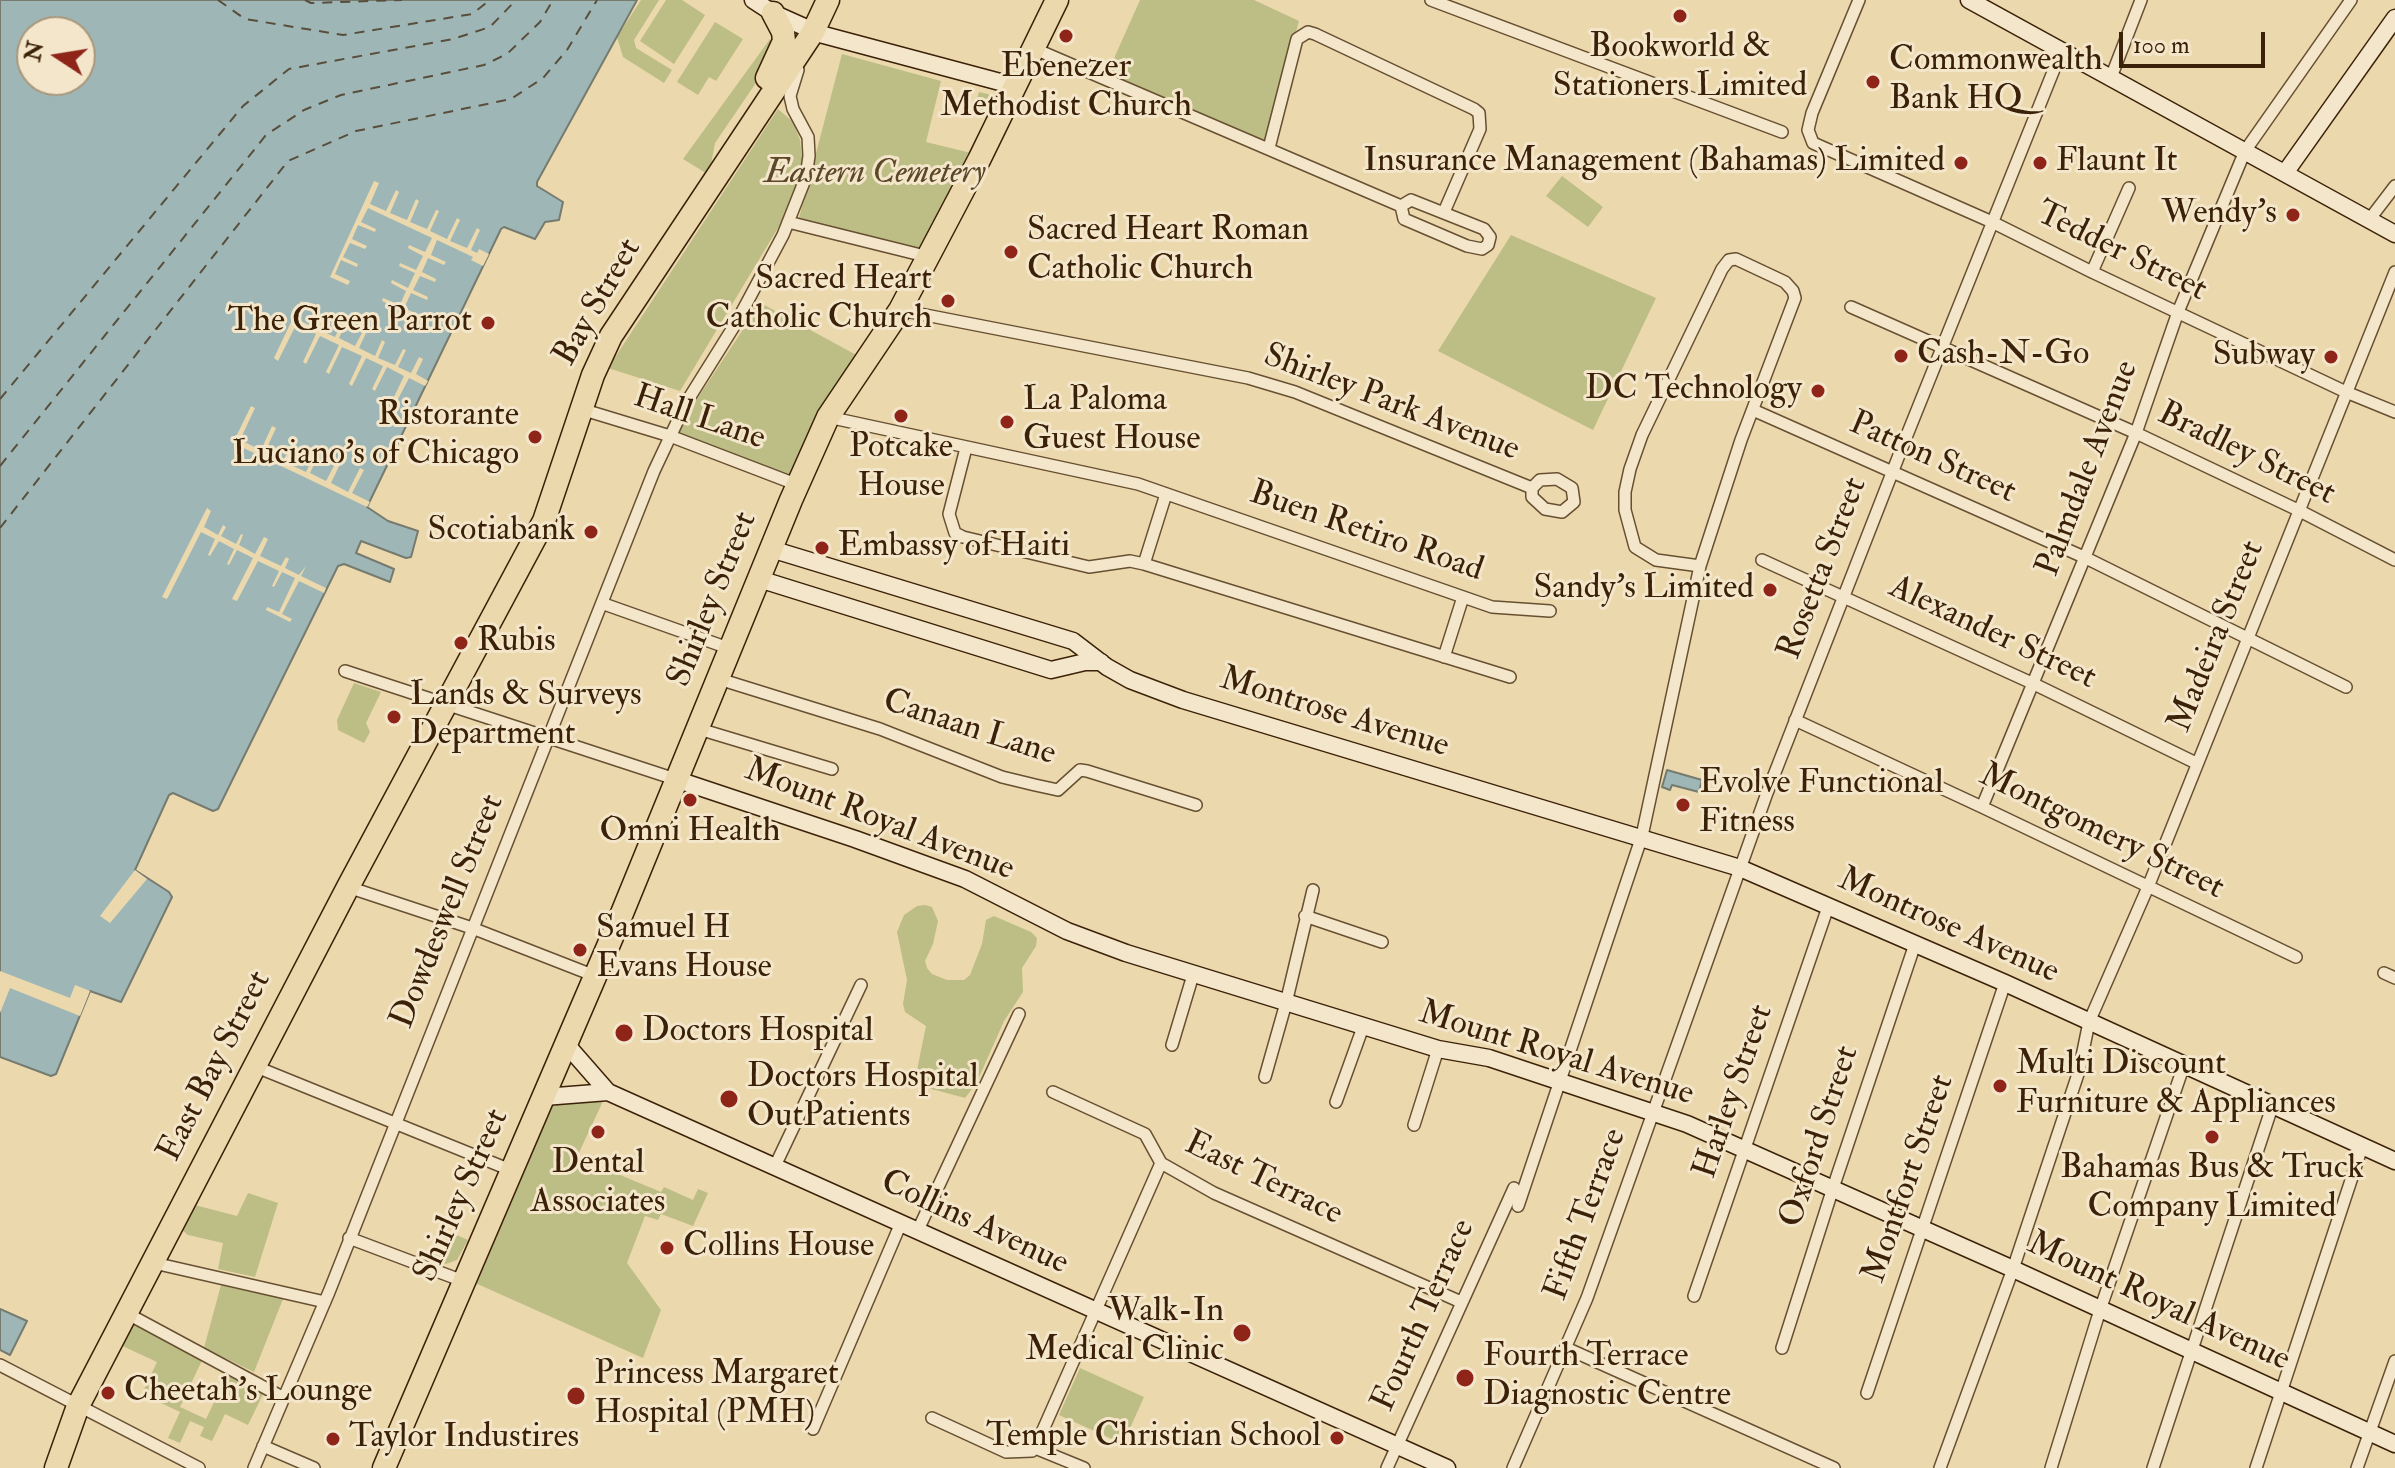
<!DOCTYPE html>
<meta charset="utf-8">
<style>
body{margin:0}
#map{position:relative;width:2395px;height:1468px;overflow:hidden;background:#ecd8ad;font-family:"IM FELL Double Pica",serif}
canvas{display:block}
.north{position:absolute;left:16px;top:16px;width:80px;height:80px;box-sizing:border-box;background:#f3e6ca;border:2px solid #a9977c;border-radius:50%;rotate:282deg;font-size:22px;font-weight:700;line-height:32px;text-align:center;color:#3b2108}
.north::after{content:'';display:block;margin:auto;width:28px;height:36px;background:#8f2418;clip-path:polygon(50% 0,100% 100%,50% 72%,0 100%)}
.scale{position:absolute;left:2119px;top:32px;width:146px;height:36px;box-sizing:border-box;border:4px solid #3b2108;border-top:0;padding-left:10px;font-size:24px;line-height:28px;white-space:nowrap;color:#3b2108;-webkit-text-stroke:6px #f3e6ca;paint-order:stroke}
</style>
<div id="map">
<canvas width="2395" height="1468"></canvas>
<div class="north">N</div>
<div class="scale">100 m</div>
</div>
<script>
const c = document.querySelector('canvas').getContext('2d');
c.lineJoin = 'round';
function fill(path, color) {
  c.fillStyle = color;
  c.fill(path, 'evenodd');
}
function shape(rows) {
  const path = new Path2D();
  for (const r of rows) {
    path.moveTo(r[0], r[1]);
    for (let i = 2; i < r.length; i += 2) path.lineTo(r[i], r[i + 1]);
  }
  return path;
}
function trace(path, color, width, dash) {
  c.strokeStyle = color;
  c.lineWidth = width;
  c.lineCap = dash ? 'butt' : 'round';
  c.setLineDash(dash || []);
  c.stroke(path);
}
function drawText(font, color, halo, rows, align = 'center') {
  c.font = font + ' "IM FELL Double Pica",serif';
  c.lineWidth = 6;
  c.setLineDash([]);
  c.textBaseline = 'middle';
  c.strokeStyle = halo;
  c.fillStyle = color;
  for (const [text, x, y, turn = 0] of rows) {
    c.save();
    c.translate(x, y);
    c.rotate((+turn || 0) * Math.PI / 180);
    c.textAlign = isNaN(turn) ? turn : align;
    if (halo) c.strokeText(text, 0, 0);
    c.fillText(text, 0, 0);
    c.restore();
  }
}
fill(shape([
 [641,0,659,0,634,40,636,48,672,70,664,83,623,57,617,37],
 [666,0,682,0,705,15,674,64,640,41],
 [1140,0,1254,0,1299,21,1266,143,1107,74],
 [715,22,743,39,716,81,709,77,698,95,677,82],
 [770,39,777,52,715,143,709,175,683,159],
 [842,54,941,81,926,142,975,154,927,251,799,218],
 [979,92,1000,97,990,117,973,113],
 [778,109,793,122,800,140,802,159,800,176,790,208,680,391,608,368],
 [1562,176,1603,207,1588,227,1546,196],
 [1511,235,1656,298,1593,430,1438,351],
 [757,301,860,357,795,477,678,433,693,405,742,331],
 [354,683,381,692,366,723,370,732,364,743,338,730,337,720],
 [925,905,932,907,938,921,933,944,925,961,927,968,932,974,947,980,964,980,970,975,982,944,986,920,994,916,1031,932,1037,938,1036,946,1022,968,1023,992,1004,1021,976,1084,965,1098,924,1087,909,1081,916,1075,926,1026,905,1012,903,1004,907,980,897,932,904,915,917,906],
 [604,1099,577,1157,661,1192,664,1187,693,1200,698,1189,708,1193,693,1226,661,1214,658,1220,645,1216,627,1263,661,1310,643,1358,473,1282,548,1101],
 [248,1193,278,1203,255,1277,218,1269,223,1243,188,1235,181,1229,191,1204,237,1216],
 [443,1229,468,1240,457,1260,446,1264,430,1259],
 [221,1285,283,1299,254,1372,204,1348],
 [129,1320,204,1356,180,1407,206,1419,228,1373,265,1390,248,1425,225,1414,212,1441,200,1436,204,1427,190,1421,180,1443,168,1438,180,1412,142,1394,157,1362,116,1343],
 [1080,1368,1144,1397,1123,1444,1059,1415]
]), '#bdbd86');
const water = shape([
 [0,0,637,0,537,182,537,186,563,202,559,220,545,222,535,239,504,227,501,229,367,507,388,521,418,531,411,557,406,558,361,541,356,553,394,569,390,582,344,564,338,566,218,809,213,811,173,793,169,795,135,870,169,892,172,897,121,1002,90,991,56,1074,51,1076,0,1057,0,0],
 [32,32,80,32,80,80,32,80,32,32],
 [1667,770,1702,780,1699,792,1672,785,1670,790,1662,787,1667,770],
 [0,1309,27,1321,10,1355,0,1350,0,1309]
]);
fill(water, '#9eb7b6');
trace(water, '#767b70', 2);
fill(shape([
 [374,181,379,183,370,204,386,211,396,190,399,192,390,213,407,220,416,199,419,201,410,222,427,229,436,210,439,211,430,231,447,239,457,218,460,220,450,241,467,248,477,228,480,230,471,250,477,253,479,249,489,254,483,266,471,260,473,257,437,240,431,255,446,262,444,265,428,258,422,272,436,279,435,282,420,276,413,290,428,297,427,300,411,293,404,308,420,315,418,318,382,301,383,298,400,305,406,291,391,283,392,280,408,288,415,273,399,266,400,263,416,270,423,256,408,248,409,245,425,252,432,238,368,208,361,222,376,229,375,232,358,225,352,239,367,246,365,249,350,243,343,257,358,264,357,267,341,260,335,274,350,281,348,285,330,277],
 [301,301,306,304,299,320,315,328,323,313,327,315,320,330,335,337,343,321,346,323,339,338,355,346,363,331,366,333,359,348,375,356,382,340,385,342,378,358,395,365,403,349,406,350,398,367,411,373,419,357,423,359,416,374,428,381,425,386,409,378,397,401,393,399,404,376,387,367,375,391,372,389,383,366,366,358,352,386,349,384,362,356,342,347,329,374,326,372,339,345,320,336,306,364,303,362,316,334,296,325,278,361,274,358],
 [251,406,255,408,240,440,261,450,272,426,276,428,265,452,283,461,295,438,298,440,287,463,306,472,318,448,321,450,310,473,326,481,338,458,342,460,331,483,348,492,360,468,364,470,352,493,370,502,367,507,233,443],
 [207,508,211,511,204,527,218,535,223,525,226,527,221,536,236,544,241,534,243,535,239,545,255,554,264,537,268,539,260,556,281,566,286,557,289,559,285,568,299,575,306,566,301,576,326,588,324,593,299,581,282,614,292,619,290,622,266,610,267,607,279,612,295,578,282,572,274,587,272,586,279,571,258,561,237,601,232,599,253,558,237,550,229,565,227,564,234,549,219,541,210,556,208,555,215,539,201,532,167,599,162,597],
 [135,870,147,879,110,923,100,916],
 [0,971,70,998,75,985,90,991,80,1016,10,988,0,1013]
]), '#ecd8ad');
trace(shape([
 [218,0,245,19,343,35,472,14,490,0],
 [305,0,311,3,402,0],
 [0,399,243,106,289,69,453,39,490,27,516,0],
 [0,466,266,135,304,110,341,95,484,65,507,54,540,22,553,0],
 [0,528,288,161,356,131,511,99,543,78,567,50,597,0]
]), '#594e3c', 2, [10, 8]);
const street = shape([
 [1431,0,1782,132],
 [1859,0,1812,113,1808,130,1813,143,1992,222,2092,272,2346,392,2395,412],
 [1035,49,1401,206],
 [2110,80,2141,0],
 [1269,148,1297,39,1308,32,1315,34,1474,109,1479,113,1480,129,1444,212],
 [1411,200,1484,229,1490,237,1488,245,1482,249,1467,246,1404,219,1401,206,1411,200],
 [2369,220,2395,186],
 [788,222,929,257],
 [2092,272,2129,188],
 [1851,307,2136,433,2300,511,2395,560],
 [900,310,1248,378,1295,392,1532,488,1532,497,1545,509,1562,512,1574,502,1572,488,1557,479,1540,480,1532,488],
 [581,409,670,436,798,485],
 [1753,410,2086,558,2346,687],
 [828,417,1138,484,1492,607,1550,611],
 [966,448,949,514,955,533,963,537,1089,567,1130,561,1144,564,1166,494],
 [1762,560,2034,684,2196,763],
 [1144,564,1510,677],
 [604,604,731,649],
 [1444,657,1463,597],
 [345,671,678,780],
 [719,679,880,729,1002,777,1035,785,1058,790,1080,770,1087,771,1196,805],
 [1795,720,1982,807,2296,957],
 [699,729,832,769],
 [1982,807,2136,433,2178,312,2245,151,2351,0],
 [348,887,472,928,595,976],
 [1305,916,1382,942],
 [2384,973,2395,978],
 [1172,1045,1193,975],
 [254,1066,513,1171],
 [1265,1077,1286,1003,1313,890],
 [1053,1092,1145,1134,1161,1163,1214,1193,1461,1302],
 [1336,1102,1363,1027],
 [1414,1125,1438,1049],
 [775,1166,861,985],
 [1518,1206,1642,836,1700,566,1656,560,1635,547,1625,510,1625,492,1630,469,1642,435,1722,269,1729,260,1736,259,1785,282,1793,291,1795,298,1741,440,1700,566],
 [918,1230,1019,1014],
 [349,1238,463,1281],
 [154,1263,325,1302],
 [1694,1296,1828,907],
 [128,1314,284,1398],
 [1566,1348,1834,1468],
 [1782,1348,1833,1188,1915,944],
 [0,1365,199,1468],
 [1867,1393,2005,983],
 [932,1418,1006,1452,1032,1451,1035,1448,1084,1468],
 [813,1429,901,1223],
 [263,1446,314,1468],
 [1035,1448,1161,1163],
 [254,1468,329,1292,654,471,686,403,736,323,783,235,806,177,809,156,808,137,793,109,790,96,798,70],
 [1387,1468,1514,1188],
 [1513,1468,1587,1298,1767,793,1901,450,2061,52],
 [1940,1468,2013,1269,2079,1071,2089,1022,2148,887,2395,272],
 [2051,1468,2100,1310,2184,1065],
 [2153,1468,2272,1107],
 [2256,1468,2362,1147],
 [2357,1468,2395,1361]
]);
const secondary = shape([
 [753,0,773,13,820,34,1015,86],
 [1969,0,2395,234],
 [2285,173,2395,18],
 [771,549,1073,641,1107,667,1130,680,1183,700,1740,868,2005,983,2395,1161],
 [759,579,1051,670,1085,662,1101,662],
 [678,780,855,839,965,879,1067,931,1126,953,1438,1049,1489,1058,1687,1124,2013,1269,2395,1444],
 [566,1044,608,1092,1447,1468],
 [544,1097,608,1092]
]);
const highway = shape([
 [767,78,784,41,783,32,773,13],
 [56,1468,78,1406,348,887,544,521,593,375,611,336,813,32,828,0],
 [384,1468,618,923,791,500,828,417,900,310,979,160,1057,0]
]);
trace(street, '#674f31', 14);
trace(secondary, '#3b2108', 19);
trace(highway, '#3b2108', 25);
trace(street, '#f3e6ca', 11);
trace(secondary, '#f3e6ca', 16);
trace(highway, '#ecd8ad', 22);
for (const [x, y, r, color] of [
 [1680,16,8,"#8f2418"],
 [1066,36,8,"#8f2418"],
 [1873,82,8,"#8f2418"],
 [1961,163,8,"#8f2418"],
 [2040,163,8,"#8f2418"],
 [2293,215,8,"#8f2418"],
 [1011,252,8,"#8f2418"],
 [948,301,8,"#8f2418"],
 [488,323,8,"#8f2418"],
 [1901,356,8,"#8f2418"],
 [2331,357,8,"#8f2418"],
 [1818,391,8,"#8f2418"],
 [901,416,8,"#8f2418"],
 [1007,422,8,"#8f2418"],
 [535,437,8,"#8f2418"],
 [591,532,8,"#8f2418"],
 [822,548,8,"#8f2418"],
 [1770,590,8,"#8f2418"],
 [461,643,8,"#8f2418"],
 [394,717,8,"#8f2418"],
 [690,800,8,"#8f2418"],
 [1683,805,8,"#8f2418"],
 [580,950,8,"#8f2418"],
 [624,1033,10,"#8f2418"],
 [2000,1086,8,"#8f2418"],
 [729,1099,10,"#8f2418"],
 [598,1132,8,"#8f2418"],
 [2212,1137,8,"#8f2418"],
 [667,1248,8,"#8f2418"],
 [1242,1333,10,"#8f2418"],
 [1465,1378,10,"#8f2418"],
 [108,1393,8,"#8f2418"],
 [576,1396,10,"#8f2418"],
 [1337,1438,8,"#8f2418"],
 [333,1439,8,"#8f2418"]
]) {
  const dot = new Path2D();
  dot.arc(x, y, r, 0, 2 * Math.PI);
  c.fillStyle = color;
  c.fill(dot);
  trace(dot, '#f3e6ca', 3);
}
drawText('34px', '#3b2108', '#f3e6ca', [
 ["Bookworld &",1680,49,"center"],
 ["Stationers Limited",1680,88,"center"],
 ["Commonwealth",1889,62],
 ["Bank HQ",1889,101],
 ["Ebenezer",1066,69,"center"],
 ["Methodist Church",1066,108,"center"],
 ["Insurance Management (Bahamas) Limited",1945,163,"right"],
 ["Flaunt It",2056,163],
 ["Wendy's",2277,215,"right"],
 ["Sacred Heart Roman",1027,232],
 ["Catholic Church",1027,271],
 ["Sacred Heart",932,281,"right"],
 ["Catholic Church",932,320,"right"],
 ["The Green Parrot",472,323,"right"],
 ["Cash-N-Go",1917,356],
 ["Subway",2315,357,"right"],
 ["DC Technology",1802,391,"right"],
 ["La Paloma",1023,402],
 ["Guest House",1023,441],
 ["Ristorante",519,417,"right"],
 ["Luciano's of Chicago",519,456,"right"],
 ["Potcake",901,449,"center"],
 ["House",901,488,"center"],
 ["Scotiabank",575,532,"right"],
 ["Embassy of Haiti",838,548],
 ["Sandy's Limited",1754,590,"right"],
 ["Rubis",477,643],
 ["Lands & Surveys",410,697],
 ["Department",410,736],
 ["Evolve Functional",1699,785],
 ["Fitness",1699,824],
 ["Omni Health",690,833,"center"],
 ["Samuel H",596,930],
 ["Evans House",596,969],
 ["Doctors Hospital",642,1033],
 ["Multi Discount",2016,1066],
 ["Furniture & Appliances",2016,1105],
 ["Doctors Hospital",747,1079],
 ["OutPatients",747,1118],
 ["Dental",598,1165,"center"],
 ["Associates",598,1204,"center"],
 ["Bahamas Bus & Truck",2212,1170,"center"],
 ["Company Limited",2212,1209,"center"],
 ["Collins House",683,1248],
 ["Walk-In",1224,1313,"right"],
 ["Medical Clinic",1224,1352,"right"],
 ["Fourth Terrace",1483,1358],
 ["Diagnostic Centre",1483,1397],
 ["Princess Margaret",594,1376],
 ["Hospital (PMH)",594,1415],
 ["Cheetah’s Lounge",124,1393],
 ["Temple Christian School",1321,1438,"right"],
 ["Taylor Industires",349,1439]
], 'left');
drawText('italic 34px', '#5c4828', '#f3e6ca', [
 ["Eastern Cemetery",875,175]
]);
drawText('34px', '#3b2108', '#f3e6ca', [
 ["Tedder Street",2121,253,26],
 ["Bay Street",599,303,-60],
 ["Shirley Park Avenue",1391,404,21],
 ["Hall Lane",699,419,19],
 ["Bradley Street",2246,455,26],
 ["Patton Street",1932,459,24],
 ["Palmdale Avenue",2089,469,-69],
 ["Buen Retiro Road",1366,533,19],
 ["Rosetta Street",1824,569,-69],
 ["Shirley Street",714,600,-68],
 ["Alexander Street",1992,634,25],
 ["Madeira Street",2218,637,-68],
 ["Montrose Avenue",1334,714,17],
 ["Canaan Lane",969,729,18],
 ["Mount Royal Avenue",879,821,21],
 ["Montgomery Street",2101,833,26],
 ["Dowdeswell Street",449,912,-68],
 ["Montrose Avenue",1948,927,24],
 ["Mount Royal Avenue",1556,1055,17],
 ["East Bay Street",216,1067,-63],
 ["Harley Street",1735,1092,-71],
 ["Oxford Street",1821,1137,-72],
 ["Montfort Street",1910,1179,-71],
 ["East Terrace",1263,1180,26],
 ["Shirley Street",463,1196,-66],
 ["Fifth Terrace",1587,1215,-70],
 ["Collins Avenue",974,1224,25],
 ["Mount Royal Avenue",2158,1303,25],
 ["Fourth Terrace",1425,1316,-66]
]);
</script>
